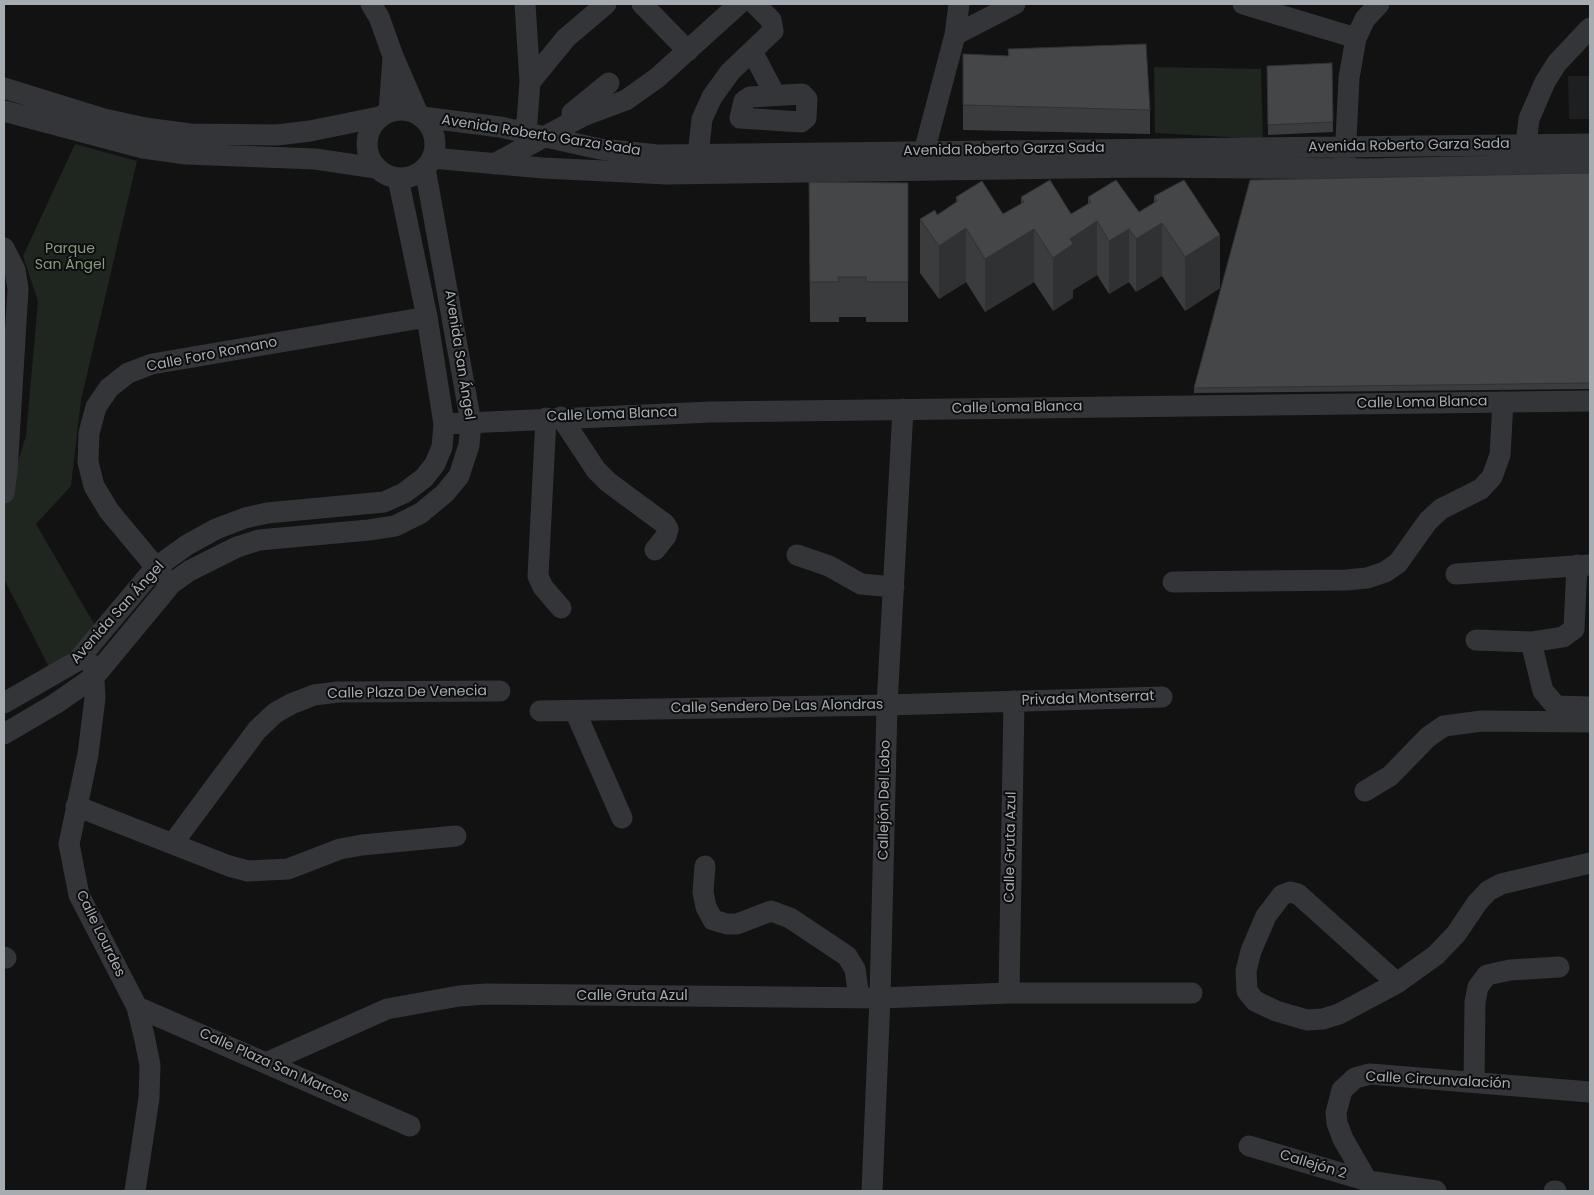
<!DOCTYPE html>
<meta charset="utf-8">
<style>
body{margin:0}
#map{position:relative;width:1594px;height:1195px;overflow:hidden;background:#121213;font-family:Poppins,sans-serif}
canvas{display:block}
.frame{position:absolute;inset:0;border:5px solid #a5adb2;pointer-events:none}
</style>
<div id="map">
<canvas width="1594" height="1195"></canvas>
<div class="frame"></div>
</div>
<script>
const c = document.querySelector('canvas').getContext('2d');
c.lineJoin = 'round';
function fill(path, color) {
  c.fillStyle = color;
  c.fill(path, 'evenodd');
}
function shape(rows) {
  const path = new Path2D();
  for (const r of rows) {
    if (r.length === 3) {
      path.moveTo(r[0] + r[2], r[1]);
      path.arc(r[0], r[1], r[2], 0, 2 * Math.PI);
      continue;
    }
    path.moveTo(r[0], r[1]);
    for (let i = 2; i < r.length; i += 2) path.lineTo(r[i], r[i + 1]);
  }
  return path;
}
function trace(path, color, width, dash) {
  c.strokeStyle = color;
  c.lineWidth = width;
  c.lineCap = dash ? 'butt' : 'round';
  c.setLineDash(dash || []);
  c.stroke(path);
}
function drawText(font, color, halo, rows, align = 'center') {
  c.font = font + ' Poppins,sans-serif';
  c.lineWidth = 4;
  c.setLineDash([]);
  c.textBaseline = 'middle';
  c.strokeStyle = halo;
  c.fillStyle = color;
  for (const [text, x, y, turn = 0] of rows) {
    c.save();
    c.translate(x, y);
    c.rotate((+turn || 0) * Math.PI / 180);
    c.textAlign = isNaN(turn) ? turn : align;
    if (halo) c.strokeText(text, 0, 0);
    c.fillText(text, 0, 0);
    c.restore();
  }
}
fill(shape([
 [1568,76,1590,76,1590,119,1569,119]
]), '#1e1f20');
fill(shape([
 [1154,67,1261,69,1263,139,1155,133],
 [75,144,137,161,81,400,71,486,36,524,97,629,50,669,4,579,4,504,26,436,38,301,23,256]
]), '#1f251f');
trace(shape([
 [371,4,379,17,393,56,418,114],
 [642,4,688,51],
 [1243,4,1356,38],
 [955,35,1015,4],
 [752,51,775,95],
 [530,82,566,38,606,4],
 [4,88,104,119,145,128,190,134,277,135,310,131,379,117],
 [802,94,807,99,806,118,801,122,740,118,744,101,750,97,802,94],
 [401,144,34],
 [4,111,143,148,186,154,315,159,376,168],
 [389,112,393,57],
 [572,113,609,83],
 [422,117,500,127,600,149,658,155,1590,144],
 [522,132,527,121,530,82,525,4],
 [1526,144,1529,119,1545,82,1557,63,1590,28],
 [924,152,955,35,959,4],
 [698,155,702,119,712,97,730,72,773,31,771,20,755,4],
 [432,158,543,168,667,174,1139,167,1367,169,1590,164],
 [1345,160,1349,78,1356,38,1365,19,1379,4],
 [494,164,583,116,626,100,657,78,739,4],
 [4,248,15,270,18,289,7,472,4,493],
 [561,417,596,470,608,482,665,524,668,529,666,536,655,550],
 [546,418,538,576,543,587,561,608],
 [444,424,711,412,1590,401],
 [797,555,829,566,861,584,894,587],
 [1456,574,1590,565],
 [164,577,109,511,94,486,88,462,89,433,96,407,109,388,128,373,152,364,427,317],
 [1173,582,1346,580,1367,578,1385,572,1398,563,1428,521,1441,509,1481,489,1492,477,1500,455,1503,402],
 [1476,640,1531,642,1563,637,1574,629,1577,565],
 [1531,642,1543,691,1556,706,1590,707],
 [93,665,95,698,88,754,69,844,79,895,137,1007,145,1040,150,1065,149,1098,135,1191],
 [4,703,77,661,155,568,187,545,216,529,245,518,267,513,384,502,404,493,424,478,435,464,442,447,444,424,427,317,398,178],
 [540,711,887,705,1162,697],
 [575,711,622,818],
 [4,734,55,704,94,677,171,584,189,571,237,547,259,540,369,530,395,526,421,513,445,493,459,476,469,445,471,423,425,168],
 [1365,791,1390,776,1428,737,1444,726,1482,721,1590,722],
 [76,806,229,866,248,871,288,869,340,849,362,845,456,836],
 [173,843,257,730,275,713,291,704,314,695,338,692,500,691],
 [705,866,703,892,706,907,713,920,727,924,737,924,771,911,790,918,847,956,855,969,859,998],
 [4,957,6,958],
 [1397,983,1298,894,1290,892,1282,895,1266,916,1251,951,1246,971,1247,991,1255,1001,1276,1011,1307,1020,1323,1019,1339,1014,1397,983,1436,955,1456,934,1477,903,1488,891,1501,884,1590,863],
 [1009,993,1192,993],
 [137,1007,410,1126],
 [268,1062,387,1009,459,996,486,994,880,998,1009,993,1014,701],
 [1474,1081,1475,1002,1478,987,1487,975,1510,970,1559,967],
 [1249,1146,1368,1181,1436,1191],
 [872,1191,880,998,887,705,903,409],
 [1373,1191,1343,1139,1337,1123,1336,1113,1342,1090,1355,1078,1370,1074,1590,1092],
 [1554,1191,1556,1191]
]), '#333538', 21);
fill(shape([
 [1008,49,1150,110,1150,134,963,130,963,54,1008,56],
 [1332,63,1333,132,1268,135,1267,66],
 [1590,173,1590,389,1194,393,1194,388],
 [809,182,908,183,908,322,866,322,866,317,839,317,839,322,810,322],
 [1154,196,1220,288,1185,311,1162,276,1136,292,1129,282,1109,294,1097,275,1073,290,1073,298,1053,311,1034,282,985,312,966,282,939,299,920,273,920,219,937,215,956,203,956,197,1003,214,1021,204,1021,197,1071,214,1088,204,1088,197,1139,212,1154,203]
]), '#3a3c3e');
fill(shape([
 [1097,221,1097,275,1073,290,1073,298,1053,311,1053,258,1070,239],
 [1162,223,1162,276,1136,292,1136,239],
 [966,228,966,282,939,299,939,246],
 [1034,229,1034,282,985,312,985,259],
 [1129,229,1129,282,1109,294,1109,241],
 [1220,235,1220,288,1185,311,1185,257]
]), '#303132');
const building = shape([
 [1146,44,1150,110,963,105,963,54,1009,56,1008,49,1146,44],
 [1332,63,1333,122,1268,125,1267,66,1332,63],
 [1590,173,1590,383,1194,388,1250,180,1590,173],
 [1050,180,1071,214,1091,202,1088,197,1116,180,1139,212,1157,201,1154,196,1184,180,1220,235,1185,257,1162,223,1136,239,1129,229,1109,241,1097,221,1070,239,1073,244,1053,258,1034,229,985,259,966,228,939,246,920,219,935,210,937,215,958,201,956,197,982,181,1003,214,1024,202,1021,197,1050,180],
 [809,182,908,183,908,282,866,282,866,277,838,277,839,282,810,282,809,182]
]);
fill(building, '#444648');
trace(building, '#303132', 1);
drawText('14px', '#a5adb2', '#0d0d0e', [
 ["Avenida Roberto Garza Sada",541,136,9],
 ["Avenida Roberto Garza Sada",1409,146,-1],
 ["Avenida Roberto Garza Sada",1004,150,-1],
 ["Calle Foro Romano",212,355,-11],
 ["Avenida San Ángel",459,355,81],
 ["Calle Loma Blanca",1422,403,-1],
 ["Calle Loma Blanca",1017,408,-1],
 ["Calle Loma Blanca",612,415,-2],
 ["Avenida San Ángel",118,613,-48],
 ["Calle Plaza De Venecia",407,693,-1],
 ["Privada Montserrat",1088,699,-2],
 ["Calle Sendero De Las Alondras",777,707,-1],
 ["Callejón Del Lobo",885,800,-89],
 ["Calle Gruta Azul",1011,847,-89],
 ["Calle Lourdes",100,934,64],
 ["Calle Gruta Azul",632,996],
 ["Calle Plaza San Marcos",274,1066,24],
 ["Calle Circunvalación",1438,1081,3],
 ["Callejón 2",1313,1165,17]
]);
drawText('14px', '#849b7e', '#0d0d0e', [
 ["Parque",70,249],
 ["San Ángel",70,265]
]);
</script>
